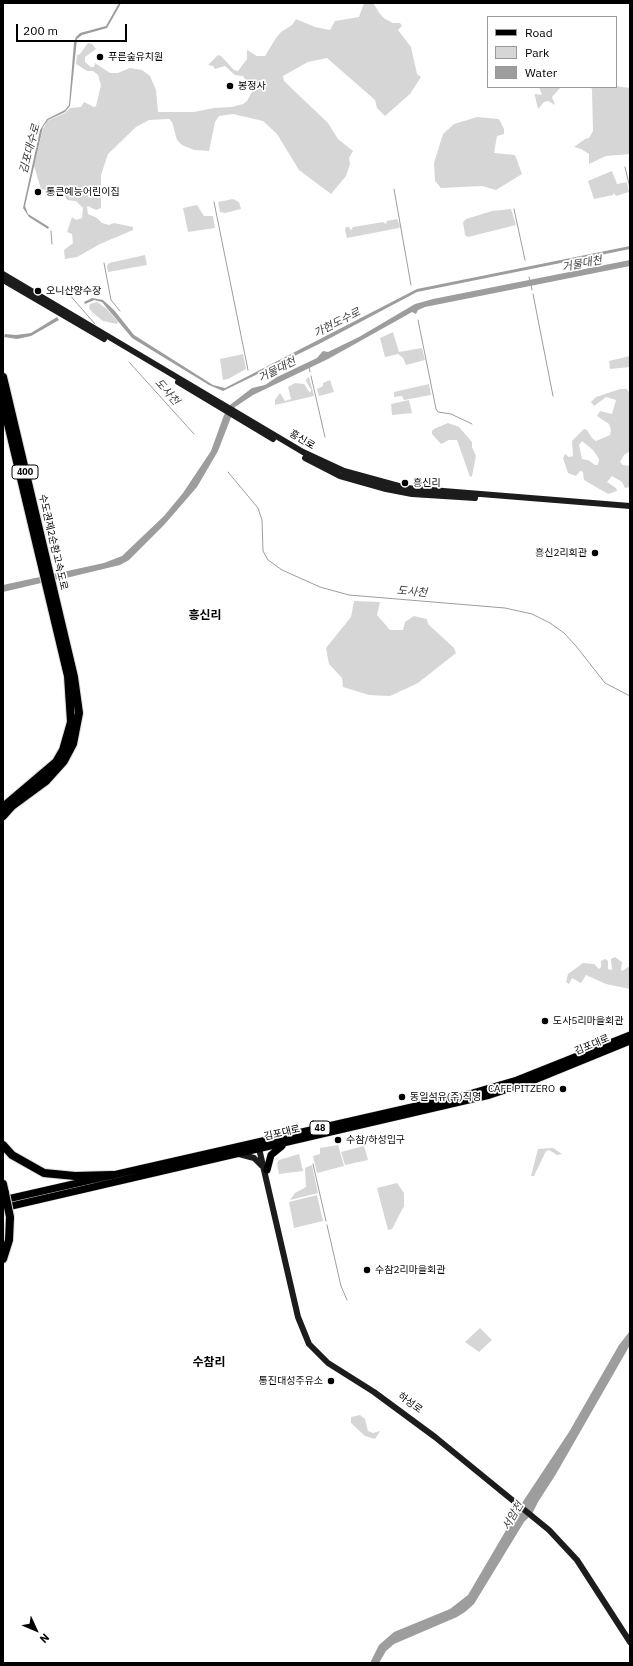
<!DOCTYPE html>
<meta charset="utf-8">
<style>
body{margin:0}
#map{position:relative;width:633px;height:1666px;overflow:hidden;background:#fff;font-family:"IBM Plex Sans",sans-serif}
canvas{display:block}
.frame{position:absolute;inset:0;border:4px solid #000;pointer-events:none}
.legend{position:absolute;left:487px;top:16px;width:130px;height:72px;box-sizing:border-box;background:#fff;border:1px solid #999;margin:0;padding:5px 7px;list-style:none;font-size:12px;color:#000}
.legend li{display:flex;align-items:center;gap:8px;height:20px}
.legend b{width:20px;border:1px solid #999}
.north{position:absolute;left:16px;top:1610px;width:40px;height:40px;-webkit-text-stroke:3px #fff;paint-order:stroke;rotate:134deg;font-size:11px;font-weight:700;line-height:16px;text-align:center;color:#000}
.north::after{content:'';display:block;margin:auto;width:14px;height:18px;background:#000;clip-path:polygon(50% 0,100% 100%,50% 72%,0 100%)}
.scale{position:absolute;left:16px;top:24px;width:111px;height:18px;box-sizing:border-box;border:2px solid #000;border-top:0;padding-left:5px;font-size:12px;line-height:14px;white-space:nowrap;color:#000;-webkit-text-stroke:3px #fff;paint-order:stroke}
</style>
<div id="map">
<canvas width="633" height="1666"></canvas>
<div class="frame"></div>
<ul class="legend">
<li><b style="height:5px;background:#000"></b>Road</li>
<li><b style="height:11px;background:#d6d6d6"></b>Park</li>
<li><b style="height:11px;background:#9d9d9d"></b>Water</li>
</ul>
<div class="north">N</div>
<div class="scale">200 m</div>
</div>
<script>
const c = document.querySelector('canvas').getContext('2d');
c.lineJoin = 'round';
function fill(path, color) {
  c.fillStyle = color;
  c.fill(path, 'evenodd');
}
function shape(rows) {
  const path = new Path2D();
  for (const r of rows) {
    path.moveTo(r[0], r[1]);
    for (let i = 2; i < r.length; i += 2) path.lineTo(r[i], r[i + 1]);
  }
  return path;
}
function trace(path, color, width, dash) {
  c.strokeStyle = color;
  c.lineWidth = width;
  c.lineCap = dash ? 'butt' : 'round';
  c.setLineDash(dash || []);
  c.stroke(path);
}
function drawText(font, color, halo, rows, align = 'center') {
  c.font = font + ' "IBM Plex Sans","Noto Sans KR",sans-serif';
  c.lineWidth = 3.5;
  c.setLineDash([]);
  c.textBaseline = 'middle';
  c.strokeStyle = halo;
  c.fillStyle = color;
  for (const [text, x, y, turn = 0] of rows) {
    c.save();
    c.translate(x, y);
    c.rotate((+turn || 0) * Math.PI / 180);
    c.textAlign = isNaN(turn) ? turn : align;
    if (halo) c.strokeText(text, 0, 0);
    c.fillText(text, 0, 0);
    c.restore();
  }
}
fill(shape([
 [364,3,373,3,380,14,385,19,393,23,400,23,402,26,398,30,411,47,417,74,421,77,410,94,385,116,377,108,375,100,327,58,308,62,283,76,284,81,328,123,338,139,353,151,349,158,350,164,346,176,331,194,299,170,277,134,263,121,233,114,219,116,215,122,209,151,194,150,182,145,177,140,172,122,169,119,149,120,136,127,108,154,101,175,101,208,96,210,88,206,87,207,88,214,97,218,102,223,109,225,114,223,133,227,133,230,100,244,77,257,65,259,64,250,73,243,72,234,67,232,72,217,76,220,82,218,83,208,76,201,67,200,61,189,52,187,46,190,41,189,34,166,43,129,47,121,65,113,70,108,81,107,84,102,94,107,96,106,101,85,98,75,93,71,87,71,76,64,77,55,80,54,88,43,92,44,96,49,85,57,85,62,91,67,94,67,95,63,110,73,118,73,130,68,142,70,150,76,156,90,158,112,194,112,214,108,232,107,243,104,247,101,252,92,251,88,243,76,235,75,225,66,215,69,213,66,208,65,218,55,221,56,234,70,238,71,247,59,247,50,257,56,265,56,276,38,281,32,292,25,296,19,315,27,330,30,335,21,359,17],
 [616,86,630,88,630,154,606,156,589,164,589,154,581,149,574,147,585,139,589,138,593,131,592,89,590,87],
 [539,87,561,87,552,97,555,105,548,101,544,102,538,109,535,96,535,94,542,95],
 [477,117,499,119,504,129,504,134,497,136,494,153,515,155,522,174,496,190,482,186,441,188,435,181,434,163,443,134,454,124],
 [612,171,617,184,627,182,629,192,616,196,614,193,613,195,594,199,588,181],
 [233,199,239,202,241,209,225,213,220,212,218,202],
 [197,205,204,216,213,216,215,228,188,232,183,208],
 [511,209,516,225,468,237,465,235,463,222,466,219,492,211],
 [397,219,400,226,399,228,347,238,345,230,346,227,349,227,353,234,351,230,353,227,383,222,386,224,387,221],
 [145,255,147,265,108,272,107,266,109,263],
 [97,302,107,309,118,322,117,324,103,321,93,313,89,308,90,304],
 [393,332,399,352,422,348,425,360,406,365,403,358,398,354,385,357,380,338],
 [243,354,246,369,228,379,223,380,220,359],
 [630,356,630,367,610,369,609,361],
 [309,377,314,396,275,405,275,400,280,393,285,401,291,399,288,387,295,383,304,384,310,393,311,390,306,381,307,378],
 [330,380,334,392,319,396,317,389,323,386,323,383],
 [429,384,431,395,404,400,402,396,394,397,394,392],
 [620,389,627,389,630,394,630,451,624,455,620,462,623,465,630,466,630,487,625,488,622,482,612,476,607,482,616,488,617,491,608,494,584,480,583,472,580,471,576,476,568,473,563,458,565,454,569,457,573,456,572,441,584,429,587,430,592,438,596,441,610,435,611,430,609,424,597,416,600,411,612,414,616,400,606,397,594,406,591,402,596,397],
 [582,441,593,450,599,459,598,465,595,465,588,460,582,459,579,445],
 [409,400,412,413,392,415,391,404],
 [448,423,459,427,472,442,472,447,476,456,472,476,470,477,457,440,449,440,441,444,432,434,432,431,434,429],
 [354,601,380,602,377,615,390,630,403,630,405,622,414,616,427,619,428,624,454,648,456,653,418,683,390,696,369,695,343,687,342,678,329,664,326,648,351,617],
 [615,957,622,962,621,969,622,971,630,966,630,989,606,984,586,975,581,983,572,978,569,984,566,982,568,974,583,963,594,964,599,969,601,967,601,961,605,959,608,961,608,969,612,970,611,959],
 [338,1145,344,1166,317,1173,313,1156,320,1154,320,1148],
 [364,1146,368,1160,345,1165,341,1152],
 [553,1148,562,1154,557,1155,549,1150,546,1151,534,1176,531,1176,538,1149],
 [299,1154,303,1171,279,1174,277,1163,279,1160],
 [312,1165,318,1193,290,1200,295,1193,306,1187,305,1168],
 [397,1183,404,1193,404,1206,392,1229,388,1230,377,1188],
 [317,1195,323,1221,294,1228,289,1202],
 [480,1328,492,1340,479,1352,465,1342],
 [360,1415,365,1419,368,1431,373,1433,380,1431,375,1439,365,1436,351,1423,351,1417]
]), '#d6d6d6');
fill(shape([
 [119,3,121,3,119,7,107,28,82,35,77,39,70,106,65,112,48,120,43,127,25,206,28,214,49,227,48,229,29,217,23,208,40,130,47,119,65,110,69,105,74,42,76,37,80,33,106,26],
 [630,246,630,249,417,292,319,344,223,391,209,385,132,338,102,302,94,300,85,304,84,302,92,298,103,300,114,310,134,335,213,385,225,388,417,289],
 [630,260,630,266,425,307,418,310,416,314,412,312,405,316,328,359,253,395,235,407,218,451,197,487,164,525,129,560,120,565,66,578,63,582,58,579,3,592,3,585,104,563,122,556,164,516,183,493,211,451,224,415,230,405,252,388,265,385,277,377,317,358,323,351,328,352,359,337,415,304,433,299],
 [57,317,59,320,31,336,17,339,4,337,5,334,16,335,31,333],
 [630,1331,630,1345,607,1385,556,1474,538,1502,532,1514,524,1522,474,1604,465,1612,457,1617,394,1644,386,1651,379,1663,370,1663,379,1645,394,1632,450,1609,468,1595,522,1503,569,1432,619,1345]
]), '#9d9d9d');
trace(shape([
 [625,167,630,188],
 [394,189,411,285],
 [214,202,248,370],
 [514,209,525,260],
 [51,231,52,244],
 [104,263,111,300,120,311],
 [529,277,530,281],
 [531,284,532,290],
 [68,293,95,324],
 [533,294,553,396],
 [418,320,436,409,438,412,451,414,472,424],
 [129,362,194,434],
 [309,366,310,372],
 [311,376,325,437],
 [228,472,258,508,262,520,263,551,268,560,282,570,320,587,349,595,505,608,532,614,550,623,564,633,576,646,605,683,630,696],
 [313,1164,326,1221],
 [327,1225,341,1286,347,1300]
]), '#9d9d9d', 1);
const primary = shape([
 [267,1170,271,1155,282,1146],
 [3,1200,469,1094,517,1080,630,1035],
 [3,1208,490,1095,532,1081,630,1041]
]);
const highway = shape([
 [3,377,74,677,79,713,73,744,64,761,46,781,12,806,3,816],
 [3,403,68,676,71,722,63,750,56,762,3,807],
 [3,1145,12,1155,44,1173,75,1176,112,1175],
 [3,1184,5,1193],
 [3,1259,9,1240,10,1217]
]);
trace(primary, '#dbdbdb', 8);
trace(highway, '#dbdbdb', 10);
trace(shape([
 [3,274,303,452,344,471,406,488,630,506],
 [3,280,104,339],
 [178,382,273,439],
 [305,458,340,476,386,489,412,494,475,498],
 [258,1144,298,1317,309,1344,328,1363,374,1392,435,1437,549,1530,577,1560,630,1642],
 [239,1154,254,1158,262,1166]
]), '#1c1c1c', 6);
trace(primary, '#000', 7);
trace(highway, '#000', 8);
const highwayBridge = shape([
 [5,1193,10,1217]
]);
trace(highwayBridge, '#dbdbdb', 10, []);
trace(highwayBridge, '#000', 8);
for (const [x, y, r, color] of [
 [100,57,4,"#000"],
 [230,86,4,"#000"],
 [38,192,4,"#000"],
 [38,291,4,"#000"],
 [405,483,4,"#000"],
 [595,553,4,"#000"],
 [545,1021,4,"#000"],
 [563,1089,4,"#000"],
 [402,1097,4,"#000"],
 [338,1140,4,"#000"],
 [367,1270,4,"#000"],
 [331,1381,4,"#000"]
]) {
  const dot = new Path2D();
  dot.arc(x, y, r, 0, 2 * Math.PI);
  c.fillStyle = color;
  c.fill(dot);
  trace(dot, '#fff', 1.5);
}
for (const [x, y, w] of [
 [25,472,26],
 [320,1128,20]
]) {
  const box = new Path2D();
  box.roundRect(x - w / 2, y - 7, w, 14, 3);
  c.fillStyle = '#fff';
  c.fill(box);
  trace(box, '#000', 1);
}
drawText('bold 9px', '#000', null, [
 ["400",25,472],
 ["48",320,1128]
]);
drawText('10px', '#000', '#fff', [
 ["푸른숲유치원",108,57],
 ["봉정사",238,86],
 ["통큰예능어린이집",46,192],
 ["오니산양수장",46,291],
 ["흥신리",413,483],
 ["흥신2리회관",587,553,"right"],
 ["도사5리마을회관",553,1021],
 ["CAFE PITZERO",555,1089,"right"],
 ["동일석유(주)직영",410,1097],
 ["수참/하성입구",346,1140],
 ["수참2리마을회관",375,1270],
 ["통진대성주유소",323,1381,"right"]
], 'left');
drawText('10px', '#000', '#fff', [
 ["흥신로",302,440,31],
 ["수도권제2순환고속도로",53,542,77],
 ["김포대로",592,1045,-23],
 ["김포대로",282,1133,-13],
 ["하성로",410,1403,36]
]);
drawText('italic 11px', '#3e3e3e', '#fff', [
 ["김포대수로",30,149,-75],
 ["거물대천",582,264,-11],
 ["가현도수로",337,323,-27],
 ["거물대천",277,370,-27],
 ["도사천",167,392,48],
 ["도사천",412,592,5],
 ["서암천",513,1516,-59]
]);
drawText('bold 12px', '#000', '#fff', [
 ["흥신리",205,616],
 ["수참리",209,1363]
]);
</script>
